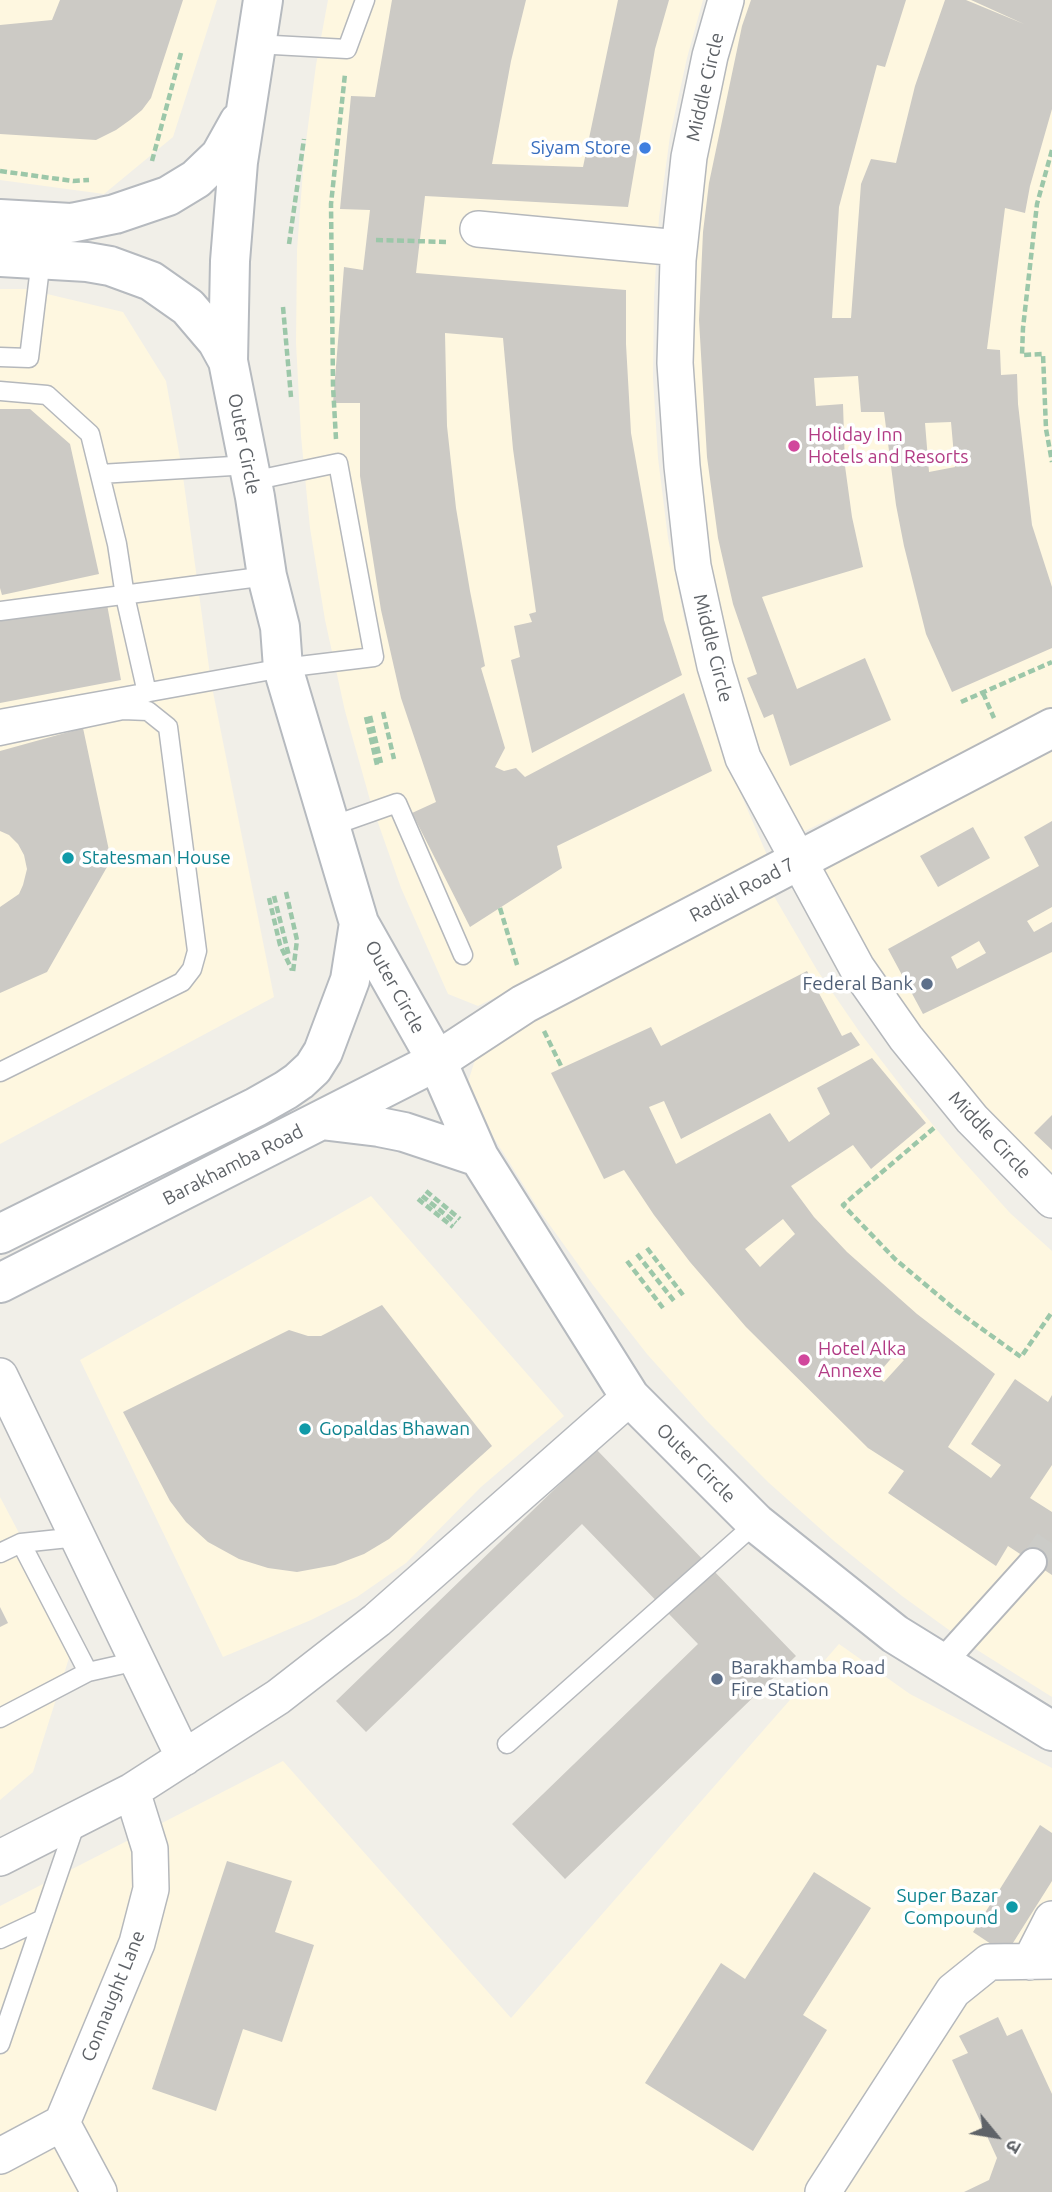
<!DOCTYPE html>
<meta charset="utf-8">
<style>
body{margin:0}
#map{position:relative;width:1052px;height:2192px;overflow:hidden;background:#f1efe8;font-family:Ubuntu,"Noto Sans Devanagari",sans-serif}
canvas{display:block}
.north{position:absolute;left:961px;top:2101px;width:70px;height:70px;-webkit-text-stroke:5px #fff;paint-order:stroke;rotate:120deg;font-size:19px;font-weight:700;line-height:28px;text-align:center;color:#5f6368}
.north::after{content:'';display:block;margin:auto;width:24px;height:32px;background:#5f6368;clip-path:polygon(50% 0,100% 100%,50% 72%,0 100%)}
</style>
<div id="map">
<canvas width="1052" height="2192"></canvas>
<div class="north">उ</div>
</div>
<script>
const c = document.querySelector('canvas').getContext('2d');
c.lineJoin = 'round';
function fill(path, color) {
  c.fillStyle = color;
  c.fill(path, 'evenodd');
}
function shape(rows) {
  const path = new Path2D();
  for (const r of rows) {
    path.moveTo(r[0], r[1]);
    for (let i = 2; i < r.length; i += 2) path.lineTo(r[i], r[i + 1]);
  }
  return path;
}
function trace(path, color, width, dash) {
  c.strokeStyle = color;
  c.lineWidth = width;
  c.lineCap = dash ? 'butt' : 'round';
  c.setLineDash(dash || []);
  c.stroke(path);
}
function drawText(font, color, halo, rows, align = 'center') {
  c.font = font + ' Ubuntu,sans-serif';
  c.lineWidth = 7;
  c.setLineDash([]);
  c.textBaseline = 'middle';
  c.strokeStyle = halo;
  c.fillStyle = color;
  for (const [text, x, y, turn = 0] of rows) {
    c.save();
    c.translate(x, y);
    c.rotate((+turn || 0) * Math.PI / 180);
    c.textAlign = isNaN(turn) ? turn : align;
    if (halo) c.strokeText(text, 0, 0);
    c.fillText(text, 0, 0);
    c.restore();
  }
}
fill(shape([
 [0,0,217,0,173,137,104,194,0,180],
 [328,0,703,0,687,58,670,136,659,217,654,297,653,378,658,458,668,538,684,618,704,695,730,769,770,862,478,1006,448,994,401,888,370,800,345,711,325,620,310,528,301,436,296,343,297,250,304,157,316,65],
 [741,0,1052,0,1052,709,797,835,785,812,756,738,731,662,712,585,690,428,690,269,711,111],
 [0,289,26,289,123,312,166,381,182,469,211,682,274,997,0,1144],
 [1052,750,1052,1186,950,1078,815,873],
 [771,891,817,970,861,1034,904,1090,957,1154,1010,1213,1052,1251,1052,1697,974,1648,902,1596,834,1541,768,1482,706,1420,647,1354,593,1285,541,1213,494,1138,468,1082,479,1047],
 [371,1196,564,1416,481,1487,406,1563,357,1597,311,1620,223,1657,80,1360],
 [0,1497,75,1639,33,1772,0,1800],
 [839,1644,910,1694,1052,1768,1052,2192,0,2192,0,1906,283,1761,511,2018]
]), '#fef7e0');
fill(shape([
 [60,0,183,0,151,98,142,110,130,120,116,130,96,140,0,134,0,25,52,20],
 [392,0,526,0,511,61,492,164,583,167,618,0,669,0,655,49,628,207,425,196,416,273,626,290,626,344,631,433,664,620,682,675,532,753,511,660,520,657,514,626,532,622,529,614,536,612,513,449,503,338,445,333,447,426,456,508,470,591,485,666,481,668,505,748,495,767,504,771,516,768,525,777,684,693,712,771,557,846,562,868,470,927,412,813,436,802,401,698,381,610,360,476,360,403,333,403,344,267,363,270,370,210,340,209,351,96,375,97],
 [751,0,906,0,885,67,877,65,839,207,832,318,851,318,861,184,871,159,896,163,915,86,945,0,966,0,1024,24,971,0,1052,0,1052,109,1030,186,1025,213,1005,208,987,349,1000,350,1001,375,1017,374,1018,404,1032,525,1052,587,1052,648,952,692,926,634,904,546,896,505,884,412,861,412,858,376,814,378,816,406,843,404,845,466,852,517,863,567,762,597,797,689,865,658,891,720,790,766,773,714,764,718,747,678,757,674,733,604,718,538,707,457,699,320,703,232,709,183,742,26],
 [951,422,955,467,929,472,925,423],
 [0,409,30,409,70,444,99,574,2,595,0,588],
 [106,599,121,680,0,703,0,619],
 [83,728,111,860,47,972,0,993,0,907,19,894,23,885,27,869,24,855,18,844,9,835,0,831,0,751],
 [1052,821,1052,907,1027,921,1034,932,1052,922,1052,952,923,1014,888,949,1039,866,1024,837],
 [979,941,986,953,957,969,951,957],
 [973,827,990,858,938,887,920,856],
 [807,971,842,1036,851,1032,860,1045,681,1139,664,1101,649,1107,676,1164,770,1113,789,1142,830,1114,817,1088,872,1058,926,1123,871,1169,853,1145,791,1186,814,1217,847,1252,917,1314,995,1374,948,1447,991,1478,1001,1465,971,1444,1015,1379,1048,1402,1052,1395,1052,1465,1030,1498,1052,1512,1052,1575,1008,1546,996,1566,888,1493,904,1471,868,1448,746,1327,690,1262,654,1215,624,1170,604,1179,551,1073,651,1027,661,1046],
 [783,1219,795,1234,760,1267,745,1249],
 [895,1354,904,1360,884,1382,876,1376],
 [1052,1115,1052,1150,1034,1133],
 [382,1305,492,1446,389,1539,364,1554,335,1565,297,1572,268,1568,239,1559,208,1542,186,1522,170,1501,123,1412,289,1330,308,1336,321,1336],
 [596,1449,796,1656,565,1879,512,1824,698,1644,582,1524,366,1732,336,1701],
 [0,1607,8,1623,0,1627],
 [1040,1825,1052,1833,1052,1881,1006,1954,973,1932],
 [227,1861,292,1881,275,1932,314,1945,282,2042,243,2029,216,2111,152,2089],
 [814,1872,871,1908,803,2015,827,2030,753,2151,645,2083,721,1963,745,1979],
 [998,2017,1007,2036,1022,2029,1052,2094,1052,2192,964,2192,989,2180,997,2158,952,2060,968,2053,959,2036]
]), '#cccac5');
trace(shape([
 [1033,1562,1052,1535]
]), '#ccccc8', 26, [26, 13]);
const service = shape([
 [255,44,347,49,365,0],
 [0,357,29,358,41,259],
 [0,391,47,395,90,434,117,544,125,596,147,693],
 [100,474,249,465],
 [0,611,267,576],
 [0,719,283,668,374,657,338,463,252,481],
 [0,736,123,710,148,711,168,727,197,951,192,969,182,982,0,1072],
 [329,827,397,803,463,955],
 [21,1543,88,1672],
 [0,1553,21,1543,78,1537],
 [0,1718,88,1672,137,1661],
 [507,1744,756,1523],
 [0,1939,43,1919],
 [0,2044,76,1822]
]);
const pedestrian = shape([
 [942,1663,1033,1562]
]);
const minor = shape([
 [726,0,710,56,689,157,678,260,675,363,682,466,693,566,715,666,743,758,857,968,906,1038,972,1119,1052,1200],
 [478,229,679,248],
 [0,1376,184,1758],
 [0,1858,132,1791,278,1697,377,1620,630,1397],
 [1030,1962,1052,1919],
 [0,2156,62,2123],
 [99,2192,62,2123,137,1943,151,1889,150,1849,132,1791],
 [823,2192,953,1991,989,1962,1052,1961]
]);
const tertiary = shape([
 [437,1061,524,1004,1052,728]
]);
const secondary = shape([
 [263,0,238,162,230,261,228,361,255,497,267,576,280,627,283,668,359,923,437,1061,479,1157,630,1397,756,1523,895,1634,1052,1731],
 [0,219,71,223,115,214,168,196,196,179,220,156,239,122],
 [0,257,87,262,110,266,151,281,188,307,217,341,228,361],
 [321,1120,437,1061],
 [0,1234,256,1107,286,1090,299,1081,313,1068,323,1052,350,980,359,923],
 [0,1283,321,1120,379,1127,404,1132,479,1157]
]);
trace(service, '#b5b8bc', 21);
trace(pedestrian, '#b5b8bc', 30);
trace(minor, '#b5b8bc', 38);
trace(tertiary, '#b5b8bc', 42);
trace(secondary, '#b6babf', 42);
trace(shape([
 [1052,150,1037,204,1023,328,1022,355,1043,354,1046,429,1052,462],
 [152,161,181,53],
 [0,171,73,181,89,180],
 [376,240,449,242],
 [289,244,304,139],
 [283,307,291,397],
 [336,439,333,386,331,204,345,74],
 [983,693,994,718],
 [961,702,1052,662],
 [383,712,394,759],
 [370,716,381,763],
 [366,717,377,765],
 [286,892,297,940,293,972],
 [274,896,289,956],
 [269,898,280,945,292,970],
 [500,908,518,968],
 [813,981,822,978],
 [544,1031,562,1068],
 [934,1128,843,1205,895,1259,957,1311,1021,1357,1052,1312],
 [426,1191,460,1219],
 [422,1196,456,1223],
 [418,1199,453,1227],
 [647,1248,683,1295],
 [637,1254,674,1301],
 [627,1261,663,1308]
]), '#9cc7a9', 4.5, [7, 3.5]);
trace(service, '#fff', 18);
trace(pedestrian, '#fff', 26);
trace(minor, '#fff', 35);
trace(tertiary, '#fff', 38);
trace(secondary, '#fff', 38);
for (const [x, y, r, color] of [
 [645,148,7,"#3f7fe0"],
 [794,446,7,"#d1479c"],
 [68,858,7,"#0f9aa8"],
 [927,984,7,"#5c6f8a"],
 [804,1360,7,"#d1479c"],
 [305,1429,7,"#0f9aa8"],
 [717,1679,7,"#5c6f8a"],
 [1012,1907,7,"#0f9aa8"]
]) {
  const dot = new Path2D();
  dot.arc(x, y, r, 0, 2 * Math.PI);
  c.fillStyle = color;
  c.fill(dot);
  trace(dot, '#fff', 2.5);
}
drawText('19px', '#5f6368', '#fff', [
 ["Middle Circle",705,87,-77],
 ["Outer Circle",244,444,79],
 ["Middle Circle",713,648,76],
 ["Radial Road 7",742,890,-28],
 ["Outer Circle",395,987,61],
 ["Middle Circle",990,1135,47],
 ["Barakhamba Road",233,1165,-27],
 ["Outer Circle",696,1463,45],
 ["Connaught Lane",113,1996,-68]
]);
drawText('19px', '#366cbe', '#fff', [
 ["Siyam Store",631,148]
], 'right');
drawText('19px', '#b23c85', '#fff', [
 ["Holiday Inn",808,435],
 ["Hotels and Resorts",808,457],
 ["Hotel Alka",818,1349],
 ["Annexe",818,1371]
], 'left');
drawText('19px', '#0d838f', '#fff', [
 ["Statesman House",82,858],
 ["Gopaldas Bhawan",319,1429],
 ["Super Bazar",998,1896,"right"],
 ["Compound",998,1918,"right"]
], 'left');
drawText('19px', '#4e5e75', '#fff', [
 ["Federal Bank",913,984],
 ["Barakhamba Road",731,1668,"left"],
 ["Fire Station",731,1690,"left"]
], 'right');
</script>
